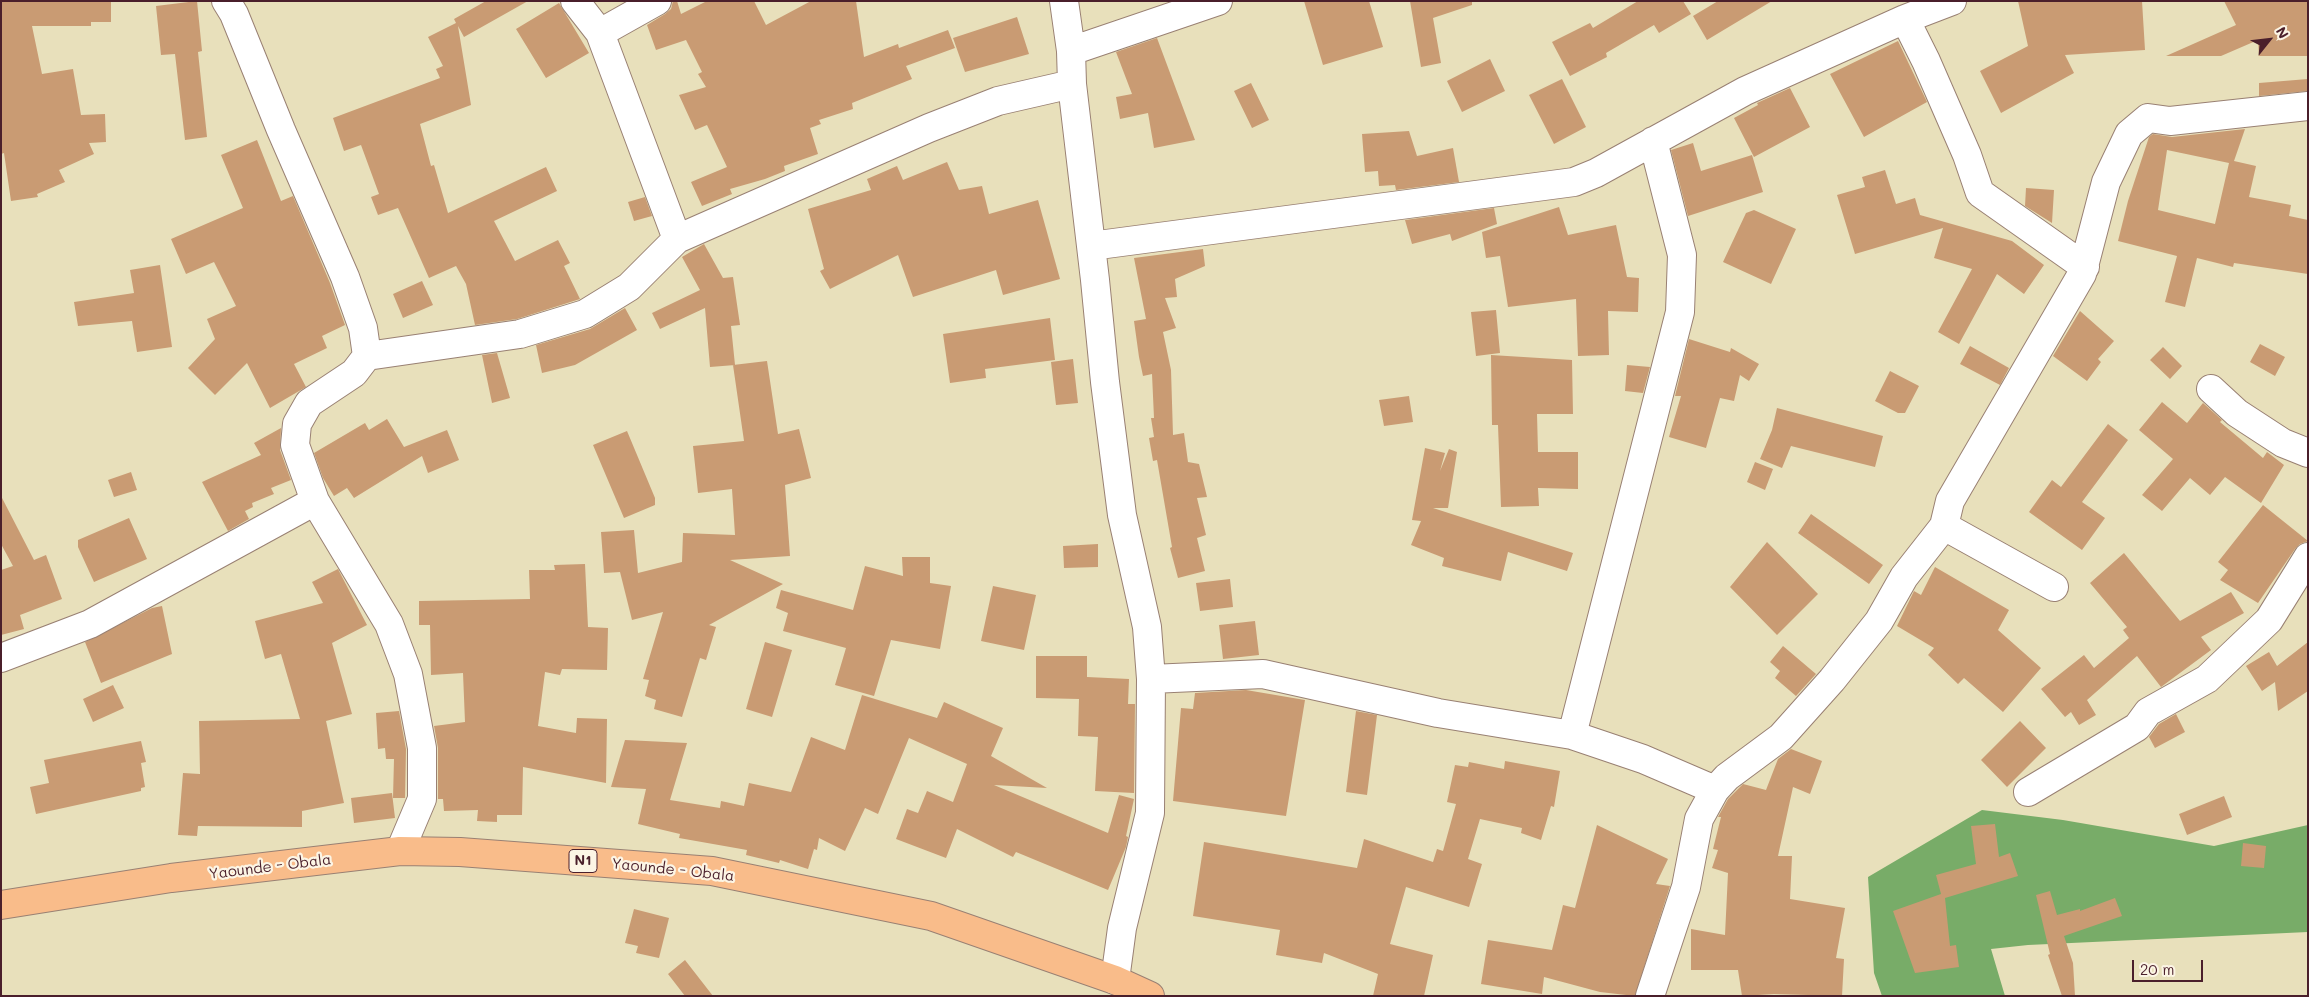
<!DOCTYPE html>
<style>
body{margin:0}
#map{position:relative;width:2309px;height:997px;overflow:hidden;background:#e8e0bb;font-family:Mali,sans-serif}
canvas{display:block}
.frame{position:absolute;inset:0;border:2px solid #4a1f2b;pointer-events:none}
.north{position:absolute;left:2244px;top:15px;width:50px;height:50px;-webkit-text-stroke:4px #fcf5e5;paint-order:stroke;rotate:61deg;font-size:14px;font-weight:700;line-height:20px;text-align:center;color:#4a1f2b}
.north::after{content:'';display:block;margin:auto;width:18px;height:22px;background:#4a1f2b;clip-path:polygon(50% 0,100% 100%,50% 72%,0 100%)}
.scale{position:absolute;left:2132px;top:960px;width:71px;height:22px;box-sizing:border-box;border:2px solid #4a1f2b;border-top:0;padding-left:6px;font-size:15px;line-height:18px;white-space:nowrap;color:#4a1f2b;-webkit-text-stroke:4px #fcf5e5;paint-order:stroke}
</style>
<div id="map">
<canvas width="2309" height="997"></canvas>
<div class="frame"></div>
<div class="north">N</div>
<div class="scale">20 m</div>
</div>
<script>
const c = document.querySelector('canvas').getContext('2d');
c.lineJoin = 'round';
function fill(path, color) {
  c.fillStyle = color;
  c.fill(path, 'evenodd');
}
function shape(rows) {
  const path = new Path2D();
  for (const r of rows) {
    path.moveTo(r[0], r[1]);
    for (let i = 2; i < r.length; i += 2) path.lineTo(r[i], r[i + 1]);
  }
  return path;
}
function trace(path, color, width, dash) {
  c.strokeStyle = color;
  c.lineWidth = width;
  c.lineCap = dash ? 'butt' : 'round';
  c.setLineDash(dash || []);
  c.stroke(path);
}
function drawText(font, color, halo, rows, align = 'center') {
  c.font = font + ' Mali,sans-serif';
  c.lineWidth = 4.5;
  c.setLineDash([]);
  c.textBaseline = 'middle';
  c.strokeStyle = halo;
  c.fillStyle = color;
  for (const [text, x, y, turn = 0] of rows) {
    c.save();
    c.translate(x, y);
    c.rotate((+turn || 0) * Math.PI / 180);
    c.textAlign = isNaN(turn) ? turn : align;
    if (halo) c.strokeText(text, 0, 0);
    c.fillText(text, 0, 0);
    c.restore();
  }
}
fill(shape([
 [1982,810,2063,820,2214,846,2308,825,2308,932,2028,945,1991,949,2005,996,1882,996,1874,973,1868,877]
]), '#78ac68');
fill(shape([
 [1,1,111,1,111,22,91,22,91,26,32,26,42,74,73,69,81,115,105,114,106,142,89,143,94,154,59,170,65,182,37,194,38,197,11,201,4,153,1,154],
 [197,1,202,51,198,52,207,137,185,140,175,54,161,55,156,6],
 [486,1,528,1,464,37,458,26,471,105,420,124,431,166,434,165,448,213,546,167,557,191,494,221,515,261,558,240,570,263,564,266,580,299,517,319,475,325,466,284,456,266,429,278,398,208,378,215,371,197,379,194,361,145,344,151,333,118,440,78,436,69,443,66,428,37,456,23,454,19],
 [673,1,677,1,681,14,707,1,754,1,766,25,811,1,856,1,864,57,898,44,899,48,948,30,955,48,906,66,912,79,852,103,853,109,819,120,821,124,810,128,818,154,784,166,785,171,765,179,730,189,732,194,702,206,691,182,727,167,707,125,695,130,679,95,706,87,698,74,702,72,686,40,656,50,647,25,665,14,671,9],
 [1304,1,1369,1,1383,47,1323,65],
 [1410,1,1472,1,1472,5,1433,18,1441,63,1421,67],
 [1638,1,1683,1,1691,14,1659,33,1654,25,1606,53,1607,57,1570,76,1552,42,1590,23,1593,28],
 [1718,1,1772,1,1707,40,1693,16],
 [2018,1,2142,1,2145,50,2065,55,2074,73,2001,113,1980,71,2028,46],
 [2224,1,2308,1,2308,56,2259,56,2258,40,2221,56,2166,56,2236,25],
 [559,3,589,53,546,78,516,29],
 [1017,17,1029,54,965,72,953,38],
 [1157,38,1195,140,1154,148,1148,113,1120,119,1116,97,1132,94,1116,52],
 [1898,41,1927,102,1864,137,1830,74],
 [1490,59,1505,91,1462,112,1447,81],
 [1562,79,1586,127,1554,144,1529,95],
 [2308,79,2308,91,2259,96,2259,83],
 [1251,83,1269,120,1252,128,1234,91],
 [1790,88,1810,127,1754,157,1734,118,1758,105,1757,103],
 [2245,129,2234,161,2256,166,2249,197,2291,205,2289,216,2308,220,2308,274,2234,263,2233,267,2197,258,2185,307,2165,302,2177,256,2118,241,2128,201,2149,137,2153,134,2172,137],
 [2167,150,2229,163,2215,224,2158,210],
 [1409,131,1417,156,1453,148,1459,182,1396,190,1395,185,1379,186,1378,171,1365,172,1362,134],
 [257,140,281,201,293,196,330,283,345,325,322,336,327,348,294,364,306,387,270,408,247,363,215,395,188,368,215,339,207,319,236,306,214,262,186,274,171,239,243,208,221,155],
 [1693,143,1701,171,1752,155,1763,192,1688,216,1671,150],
 [947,162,959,190,982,186,989,214,1038,200,1060,279,1003,295,996,270,913,297,898,255,830,289,820,271,824,269,808,209,871,190,867,179,897,166,903,180],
 [1885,170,1896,204,1915,198,1920,215,2012,241,2044,265,2024,294,1997,274,1959,344,1938,332,1972,269,1934,258,1943,228,1855,254,1837,195,1865,187,1862,177],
 [2026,188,2054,190,2052,223,2025,206],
 [645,197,652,216,634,221,628,202],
 [1559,207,1568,235,1616,225,1627,277,1639,278,1638,312,1608,311,1609,355,1578,356,1576,299,1508,307,1500,256,1486,258,1482,232],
 [1494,208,1497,224,1452,241,1450,234,1412,244,1405,220],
 [1754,210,1796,229,1771,284,1723,262,1746,213],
 [704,244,723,278,733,277,740,325,731,326,735,365,710,367,705,308,660,329,652,313,700,290,682,257],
 [1203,249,1205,266,1175,279,1177,297,1165,298,1176,328,1163,332,1171,370,1173,435,1184,433,1188,462,1199,464,1207,497,1197,498,1206,535,1197,538,1205,571,1178,578,1170,548,1172,547,1157,460,1153,461,1149,438,1154,437,1151,418,1154,418,1152,374,1143,376,1139,357,1134,321,1146,319,1134,258],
 [160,265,172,347,137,352,132,321,78,326,74,302,134,293,130,270],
 [422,281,433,305,403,318,393,294],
 [625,308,637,330,575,365,542,373,536,345,590,329],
 [1496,310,1500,353,1476,356,1471,312],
 [2080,311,2114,341,2098,359,2101,362,2087,381,2053,356],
 [1050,318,1055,360,985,369,986,378,950,383,943,334],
 [1689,339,1730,352,1731,348,1759,364,1749,381,1740,375,1734,401,1720,398,1706,448,1669,437,1681,396,1675,396],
 [2260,344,2285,357,2275,376,2250,362],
 [1970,346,2009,368,2000,385,1960,364],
 [2163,347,2182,366,2170,379,2150,360],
 [497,353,510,398,492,403,482,355],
 [1491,355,1572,360,1573,414,1537,414,1538,452,1578,452,1578,489,1538,488,1539,506,1501,507,1498,425,1492,425],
 [1073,359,1078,403,1056,405,1051,362],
 [767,361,778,434,799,429,811,478,785,485,790,556,730,560,783,584,709,625,716,627,706,660,700,658,682,717,654,709,656,700,645,696,649,680,643,679,663,612,632,620,620,572,604,573,601,532,634,530,638,573,682,562,683,533,735,535,732,489,698,493,693,446,744,441,733,365],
 [1627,365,1650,367,1643,393,1625,391],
 [1890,371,1919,386,1905,413,1898,413,1875,401],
 [1409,396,1413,422,1384,426,1379,400],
 [2162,402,2187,423,2203,403,2222,420,2220,422,2263,458,2267,452,2284,465,2261,503,2225,477,2210,495,2190,478,2162,511,2142,495,2173,459,2139,430],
 [1777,408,1883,436,1875,467,1791,446,1782,468,1760,459,1772,430],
 [387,419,404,447,447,430,459,460,428,473,422,456,354,498,347,488,334,496,323,478,314,453,365,423,369,430],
 [2108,424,2128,440,2082,502,2105,518,2082,550,2029,512,2052,480,2061,487],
 [281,428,280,450,291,480,271,488,274,494,252,503,253,507,245,511,249,519,228,531,202,482,261,455,254,443],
 [627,431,655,498,655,505,624,518,593,445],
 [1425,448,1445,453,1440,471,1449,449,1457,452,1448,508,1433,508,1573,553,1567,571,1508,552,1501,581,1442,566,1444,558,1411,545,1421,521,1412,520],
 [1755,462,1773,469,1765,490,1747,482],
 [131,472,137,490,114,497,108,480],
 [1,496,34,560,46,555,62,599,20,615,24,629,1,635,1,570,13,566,1,544],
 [2263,505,2308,541,2300,544,2295,549,2258,603,2220,580,2228,570,2218,562],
 [1811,514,1883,565,1869,584,1798,533],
 [129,518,147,559,94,582,78,547,78,540],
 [1767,542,1818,594,1777,635,1730,587],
 [1098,544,1098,567,1064,568,1063,546],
 [2124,553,2180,621,2231,592,2244,613,2201,637,2211,650,2161,687,2137,656,2087,700,2096,715,2079,725,2071,712,2065,717,2041,689,2084,655,2094,668,2129,638,2123,630,2127,627,2090,583],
 [902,557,930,557,930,583,951,586,940,649,891,640,874,696,835,685,846,648,783,631,788,613,776,608,781,590,853,610,865,566,903,576],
 [585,564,588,627,608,628,607,670,562,669,560,675,545,672,538,726,576,733,577,718,607,719,606,783,523,767,522,815,497,815,497,822,477,821,478,810,444,811,443,799,438,799,438,748,434,726,465,722,463,673,431,675,430,625,419,625,419,601,530,599,529,570,555,570,554,565],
 [1935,567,2009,610,1998,630,2041,668,2003,712,1964,678,1958,684,1928,655,1934,648,1897,626,1914,591,1921,595],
 [338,569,367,625,332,643,352,714,326,721,344,803,302,811,302,827,198,826,197,836,178,835,183,773,200,774,199,721,300,719,281,654,265,659,255,621,323,603,312,582],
 [1230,579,1233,607,1200,611,1196,583],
 [993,586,1036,595,1024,650,981,641],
 [162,606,172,654,101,683,85,642,152,608],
 [1255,621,1259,655,1223,659,1219,625],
 [765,642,792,650,772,717,746,709],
 [2308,642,2308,691,2278,711,2275,682,2262,691,2246,666,2269,652,2277,666],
 [1783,646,1816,674,1796,696,1775,678,1780,671,1770,662],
 [1036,656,1087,656,1087,677,1129,679,1128,704,1135,704,1134,793,1095,791,1098,737,1078,736,1079,699,1036,698],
 [113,685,124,708,93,722,83,699],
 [1246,690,1305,700,1286,816,1173,801,1181,708,1193,709,1195,693],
 [862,695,937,718,944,702,1003,728,991,756,1047,788,994,785,1108,833,1119,795,1134,799,1126,836,1128,837,1126,847,1108,890,1016,852,1013,857,957,829,946,858,896,839,907,809,918,813,927,791,953,802,967,764,909,738,878,814,865,808,845,851,819,838,817,850,814,849,808,869,780,860,779,863,746,855,747,850,679,838,680,834,638,824,646,789,611,787,625,740,687,743,670,800,720,808,721,801,744,806,749,783,791,792,811,737,845,750],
 [399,711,406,749,405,798,393,798,394,759,386,759,385,748,378,749,376,713],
 [1356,711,1377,715,1367,795,1346,792],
 [2176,714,2185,732,2155,748,2149,737,2159,724],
 [2020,721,2046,748,2007,787,1981,760],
 [141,741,146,762,141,763,145,787,141,788,141,791,36,814,30,787,49,783,44,760],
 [1791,749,1822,761,1810,794,1793,787,1778,856,1792,856,1790,899,1845,908,1836,958,1844,959,1842,996,1774,994,1742,996,1738,970,1691,970,1691,929,1725,935,1728,873,1712,868,1718,850,1713,849,1721,817,1718,817,1728,799,1743,784,1766,790,1778,759],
 [1505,761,1560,771,1554,807,1551,806,1541,840,1521,833,1522,828,1480,819,1468,859,1482,864,1469,907,1406,887,1390,944,1433,955,1424,996,1373,996,1378,974,1324,953,1322,963,1276,955,1280,930,1193,916,1204,842,1357,868,1364,839,1433,862,1437,849,1443,851,1456,804,1447,802,1455,765,1468,767,1469,762,1504,769],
 [392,793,395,818,354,823,351,798],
 [2224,796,2232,817,2187,835,2179,814],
 [1995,824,1999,857,2010,853,2018,876,1945,898,1950,946,1956,945,1959,967,1915,973,1893,911,1941,894,1936,875,1976,864,1971,826],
 [1597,825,1668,859,1656,884,1670,886,1635,996,1600,992,1544,977,1542,994,1481,984,1488,940,1552,950,1563,905,1575,908],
 [2243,843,2266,846,2264,868,2241,866],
 [2050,891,2057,915,2080,909,2080,911,2115,898,2122,916,2064,936,2073,963,2075,996,2062,996,2048,955,2050,954,2036,895],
 [634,909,669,918,659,958,636,953,638,946,625,943],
 [685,960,713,996,685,996,668,974]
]), '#c99b73');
const minor = shape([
 [226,1,234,14,281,130,345,277,363,328,367,356,354,373,309,403,297,424,295,445,315,501,389,624,408,674,422,748,422,799,400,851],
 [575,1,600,33,677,239],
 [1064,1,1071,51,1072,84,1095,280,1105,382,1122,515,1147,627,1151,679,1150,813,1122,928,1115,980],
 [1905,19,1926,61,1967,155,1980,193,2085,267],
 [600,33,657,1],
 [1071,51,1218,1],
 [1091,246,1574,182,1596,173,1745,91,1905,19,1952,1],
 [367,356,520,334,585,314,629,287,677,239,929,128,998,101,1072,84],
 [2211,389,2237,413,2283,443,2308,453],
 [1944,526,2054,587],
 [1,658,90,624,315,501],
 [1151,679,1263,674,1438,713,1572,735,1643,759,1715,790],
 [1572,735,1680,312,1682,255,1653,141],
 [2028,792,2137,727,2148,712,2207,679,2269,620,2308,557],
 [1650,996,1686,887,1699,819,1715,790,1727,777,1781,737,1832,680,1879,621,1904,577,1944,526,1950,501,2082,274,2106,182,2129,134,2148,118,2170,121,2308,106]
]);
const trunk = shape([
 [1,905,171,878,400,851,460,852,712,871,931,916,1115,980,1150,996]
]);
trace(minor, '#998073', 30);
trace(trunk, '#998073', 30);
trace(minor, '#fff', 28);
trace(trunk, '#f9bc8a', 28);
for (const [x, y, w] of [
 [583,861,28]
]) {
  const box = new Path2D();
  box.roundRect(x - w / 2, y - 11.5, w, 23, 4);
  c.fillStyle = '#fcf5e5';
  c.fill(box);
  trace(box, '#4a1f2b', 1);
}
drawText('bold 14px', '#4a1f2b', null, [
 ["N1",583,861]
]);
drawText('15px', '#4a1f2b', '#fcf5e5', [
 ["Yaounde - Obala",270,867,-7],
 ["Yaounde - Obala",673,870,6]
]);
</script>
